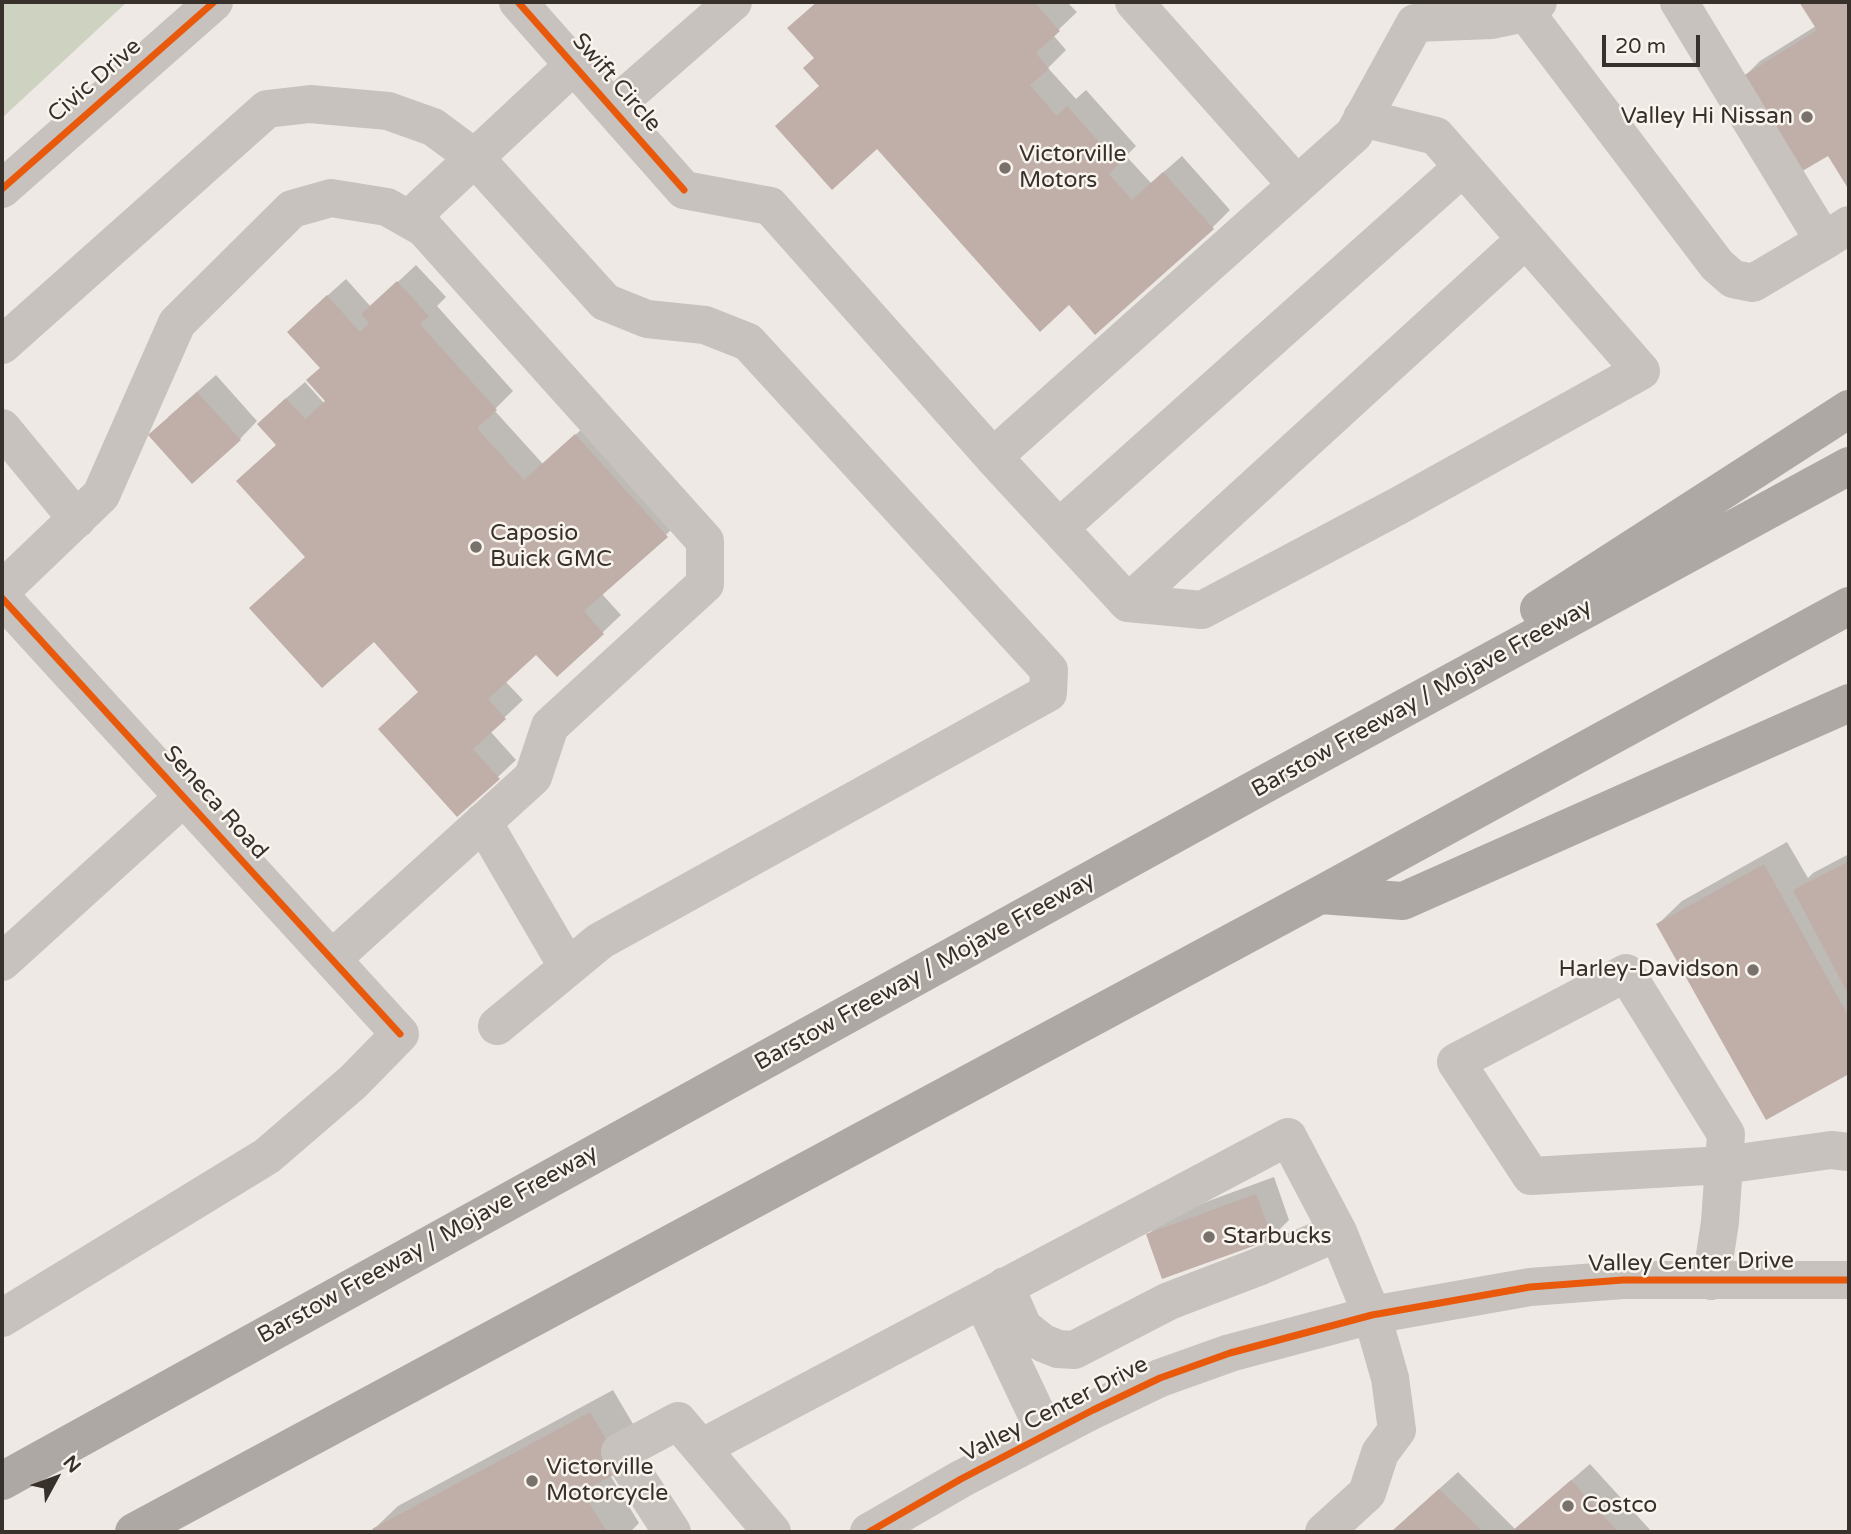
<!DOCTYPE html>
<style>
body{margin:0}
#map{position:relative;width:1851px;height:1534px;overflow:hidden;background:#eee9e4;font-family:"Varela Round",sans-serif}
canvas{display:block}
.frame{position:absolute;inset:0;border:4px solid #38302b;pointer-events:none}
.north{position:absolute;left:21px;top:1443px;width:70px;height:70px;-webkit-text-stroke:5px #f9f4ed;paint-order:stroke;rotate:49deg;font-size:19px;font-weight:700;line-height:28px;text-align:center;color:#38302b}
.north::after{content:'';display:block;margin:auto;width:24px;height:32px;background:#38302b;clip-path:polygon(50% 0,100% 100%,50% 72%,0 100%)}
.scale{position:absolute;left:1602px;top:35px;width:98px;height:32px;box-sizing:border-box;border:4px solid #38302b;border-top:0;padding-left:9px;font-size:21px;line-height:24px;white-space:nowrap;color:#38302b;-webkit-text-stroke:5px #f9f4ed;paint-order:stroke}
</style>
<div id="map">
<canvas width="1851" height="1534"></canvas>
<div class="frame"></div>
<div class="north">N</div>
<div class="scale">20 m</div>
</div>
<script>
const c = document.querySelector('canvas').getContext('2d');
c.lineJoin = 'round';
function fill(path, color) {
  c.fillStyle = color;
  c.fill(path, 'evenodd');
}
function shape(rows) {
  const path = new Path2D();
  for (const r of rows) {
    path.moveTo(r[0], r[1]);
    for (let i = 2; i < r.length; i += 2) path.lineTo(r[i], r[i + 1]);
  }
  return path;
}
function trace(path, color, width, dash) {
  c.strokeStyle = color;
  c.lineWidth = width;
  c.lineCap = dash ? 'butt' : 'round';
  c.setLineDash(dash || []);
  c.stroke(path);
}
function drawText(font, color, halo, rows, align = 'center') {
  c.font = font + ' "Varela Round",sans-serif';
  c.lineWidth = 5;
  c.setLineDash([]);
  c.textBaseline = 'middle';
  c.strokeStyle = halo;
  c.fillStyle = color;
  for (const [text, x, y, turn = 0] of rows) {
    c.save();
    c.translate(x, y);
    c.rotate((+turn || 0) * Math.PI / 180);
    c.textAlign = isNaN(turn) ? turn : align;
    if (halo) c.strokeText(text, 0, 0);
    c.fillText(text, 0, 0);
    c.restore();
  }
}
fill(shape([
 [2,2,127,2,2,118]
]), '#ced2c0');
fill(shape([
 [817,2,1067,2,1077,12,1053,35,1066,50,1048,68,1076,99,1086,90,1136,146,1126,156,1151,183,1182,156,1230,210,1212,228,1069,303,877,146,821,85,807,11],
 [1801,2,1849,2,1849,186,1828,153,1742,79,1760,61,1816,26],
 [416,265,446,297,437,306,513,391,494,410,543,464,594,418,684,518,602,594,621,615,603,632,557,675,537,652,505,681,523,700,490,731,516,760,457,815,420,691,307,557,278,444,277,406,305,382,324,403,327,400,322,367,307,314,346,279,371,307],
 [216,375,257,421,240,439,168,417],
 [1787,842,1808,878,1813,873,1849,854,1849,1072,1767,1118,1658,924,1682,901],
 [1274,1177,1289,1220,1272,1237,1148,1235,1165,1217],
 [613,1390,646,1446,610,1475,639,1523,630,1532,376,1532,374,1529,398,1506],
 [1590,1464,1652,1532,1391,1532,1458,1472,1515,1529]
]), '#0003');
fill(shape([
 [817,2,1034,2,1060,31,1036,53,1049,69,1030,85,1057,116,1067,106,1119,164,1109,174,1132,200,1163,172,1214,229,1095,335,1069,305,1040,332,877,149,832,190,775,126,819,86,803,68,814,58,787,28],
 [1799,2,1849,2,1849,190,1828,156,1799,173,1740,78,1817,30],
 [397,281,429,316,420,324,497,410,477,428,524,480,575,434,668,537,584,611,604,634,557,677,536,655,488,699,506,719,473,749,500,779,457,817,378,729,418,692,374,642,322,688,249,608,305,557,236,481,276,445,257,424,286,398,305,419,325,401,306,380,320,368,287,332,327,295,360,332,369,323,361,314],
 [197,392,241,440,192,484,148,435],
 [1849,861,1849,996,1793,890],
 [1764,864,1849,1017,1849,1074,1766,1120,1656,924],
 [1256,1194,1273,1239,1162,1279,1146,1234],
 [590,1412,624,1470,582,1491,607,1532,374,1532,372,1529],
 [1571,1480,1618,1532,1511,1532],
 [1439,1489,1483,1532,1391,1532]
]), '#bfafa8');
trace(shape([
 [518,2,684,190,770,206,993,457,1354,134,1415,23],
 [1134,2,1297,185],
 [1679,2,1824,241,1849,225],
 [1526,13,1717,265,1733,279,1753,283,1824,241],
 [1415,23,1492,20,1526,13,1538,2],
 [612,108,733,2],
 [2,189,214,2],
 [409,219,574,65],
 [2,345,267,109,310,104,388,111,433,127,475,158,605,302,647,319,705,325,748,342,1049,670,1048,693,600,941,497,1026],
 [2,428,77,519],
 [993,457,1128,603,1202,610,1398,506,1641,371,1436,136,1362,118],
 [1059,528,1463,167],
 [2,590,101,495,177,323,292,209,331,198,387,207,424,228,705,541,705,584,550,726,533,777,332,959],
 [2,598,400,1034,353,1082,267,1156,2,1318],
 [1128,603,1526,239],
 [483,822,567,966],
 [2,962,184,797],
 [1711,1281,1720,1222,1724,1165,1726,1134,1626,973,1456,1062,1531,1176,1724,1165,1831,1150,1849,1152],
 [1005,1286,1023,1327,1043,1343,1058,1349,1074,1350,1169,1301,1258,1267,1338,1232],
 [982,1299,1046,1434],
 [701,1448,1288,1137,1338,1232,1372,1315,1390,1378,1397,1430,1380,1453,1367,1493,1324,1532],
 [672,1532,620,1452,678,1421,772,1532],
 [869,1532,961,1479,1093,1410,1160,1378,1230,1353,1372,1315,1530,1287,1623,1280,1849,1280]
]), '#c7c2bd', 38);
trace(shape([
 [1539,609,1849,409],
 [1320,895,1403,901,1849,703],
 [2,1481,1263,785,1849,466],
 [134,1532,1320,895,1849,606]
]), '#ada8a3', 38);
trace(shape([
 [518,2,684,190],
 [2,189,214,2],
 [2,598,400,1034],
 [869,1532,961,1479,1093,1410,1160,1378,1230,1353,1372,1315,1530,1287,1623,1280,1849,1280]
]), '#e8590c', 7);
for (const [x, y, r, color] of [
 [1807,117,7,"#78716c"],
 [1005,168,7,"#78716c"],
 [476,547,7,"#78716c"],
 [1753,970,7,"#78716c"],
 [1209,1237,7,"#78716c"],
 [532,1481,7,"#78716c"],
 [1568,1506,7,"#78716c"]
]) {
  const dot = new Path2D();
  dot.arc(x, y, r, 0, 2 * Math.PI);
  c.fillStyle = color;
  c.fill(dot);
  trace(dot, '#f9f4ed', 2.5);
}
drawText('23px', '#38302b', '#f9f4ed', [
 ["Civic Drive",95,81,-41],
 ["Swift Circle",616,83,49],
 ["Barstow Freeway / Mojave Freeway",1422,699,-29],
 ["Seneca Road",215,803,48],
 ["Barstow Freeway / Mojave Freeway",925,972,-29],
 ["Barstow Freeway / Mojave Freeway",428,1245,-29],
 ["Valley Center Drive",1691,1263,-1],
 ["Valley Center Drive",1055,1410,-27]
]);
drawText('23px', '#38302b', '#f9f4ed', [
 ["Valley Hi Nissan",1793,117,"right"],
 ["Victorville",1019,155],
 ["Motors",1019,181],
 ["Caposio",490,534],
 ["Buick GMC",490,560],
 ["Harley-Davidson",1739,970,"right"],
 ["Starbucks",1223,1237],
 ["Victorville",546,1468],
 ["Motorcycle",546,1494],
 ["Costco",1582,1506]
], 'left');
</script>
